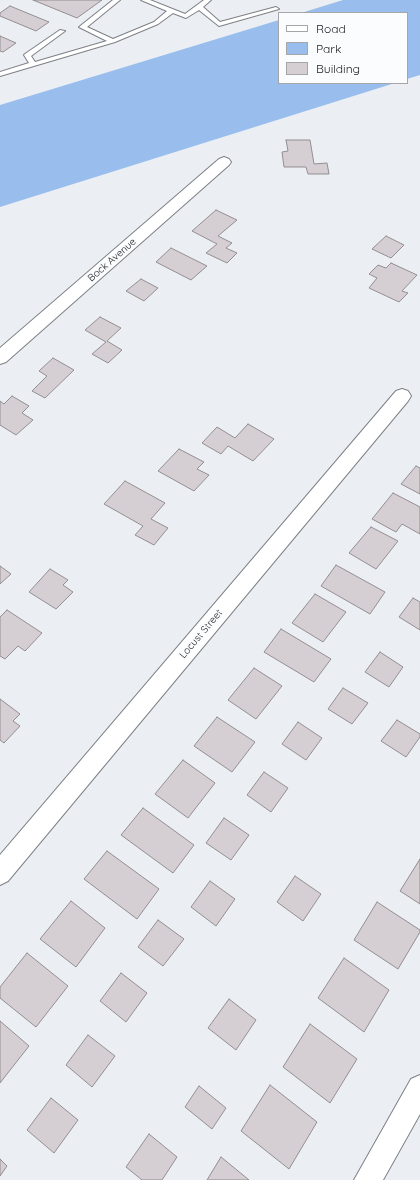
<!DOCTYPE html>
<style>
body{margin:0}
#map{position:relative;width:420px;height:1180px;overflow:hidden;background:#ebeff4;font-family:Quicksand,sans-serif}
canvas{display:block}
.legend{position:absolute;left:278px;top:12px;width:130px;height:72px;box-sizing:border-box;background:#fafcfe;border:1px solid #a4a6a8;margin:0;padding:5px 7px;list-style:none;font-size:12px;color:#232426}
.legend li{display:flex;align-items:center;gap:8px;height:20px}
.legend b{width:20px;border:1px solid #a4a6a8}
</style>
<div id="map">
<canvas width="420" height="1180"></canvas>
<ul class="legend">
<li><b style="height:5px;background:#fff"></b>Road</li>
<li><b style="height:11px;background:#99beed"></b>Park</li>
<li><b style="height:11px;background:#d5ced2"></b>Building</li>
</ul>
</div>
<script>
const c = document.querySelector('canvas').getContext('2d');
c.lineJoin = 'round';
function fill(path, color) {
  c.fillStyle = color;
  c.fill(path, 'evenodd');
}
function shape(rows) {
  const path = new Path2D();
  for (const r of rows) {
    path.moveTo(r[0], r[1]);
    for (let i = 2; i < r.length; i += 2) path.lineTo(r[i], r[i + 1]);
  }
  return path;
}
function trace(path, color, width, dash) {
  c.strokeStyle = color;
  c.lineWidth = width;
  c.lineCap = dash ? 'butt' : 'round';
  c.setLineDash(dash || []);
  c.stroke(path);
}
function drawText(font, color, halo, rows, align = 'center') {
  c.font = font + ' Quicksand,sans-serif';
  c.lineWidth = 4;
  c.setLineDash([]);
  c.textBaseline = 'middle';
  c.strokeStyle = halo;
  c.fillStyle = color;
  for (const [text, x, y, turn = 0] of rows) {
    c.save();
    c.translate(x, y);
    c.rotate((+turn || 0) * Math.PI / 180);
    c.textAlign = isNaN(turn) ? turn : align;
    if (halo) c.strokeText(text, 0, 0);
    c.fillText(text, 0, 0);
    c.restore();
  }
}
fill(shape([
 [343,0,420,0,420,75,407,79,407,13,301,13],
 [279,20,279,83,395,83,0,207,0,105]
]), '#99beed');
const building = shape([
 [33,0,102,0,77,18,33,0],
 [10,6,49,22,36,31,0,16,0,13,10,6],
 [0,36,16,43,3,52,0,51,0,36],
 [286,140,310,140,314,164,327,163,329,174,308,174,306,167,284,167,282,152,288,151,286,140],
 [216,210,237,220,218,236,232,243,226,248,237,253,227,263,206,253,217,244,192,231,216,210],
 [386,236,404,245,391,258,372,249,386,236],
 [171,248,207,266,191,280,156,262,171,248],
 [391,263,417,275,402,291,408,293,399,302,369,288,377,278,369,274,378,265,386,268,391,263],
 [141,279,158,288,144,301,126,291,141,279],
 [100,317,121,328,107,341,122,350,108,363,92,354,106,342,85,330,100,317],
 [53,358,74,370,45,398,32,391,47,376,39,371,53,358],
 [12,396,29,406,22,413,33,420,16,435,0,425,0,401,4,404,12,396],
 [248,424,274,439,253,461,228,446,221,454,202,443,217,427,235,438,248,424],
 [179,449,204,462,197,469,209,475,194,491,158,471,179,449],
 [416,466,420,468,420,494,401,484,416,466],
 [125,481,165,503,151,519,168,528,154,545,135,535,143,526,104,504,125,481],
 [393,493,420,507,420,534,402,524,396,532,372,519,393,493],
 [371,527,398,541,376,569,349,553,371,527],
 [336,565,385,592,370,614,321,586,336,565],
 [0,566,11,574,0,584,0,566],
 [50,569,68,580,63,585,73,592,56,609,29,592,50,569],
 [315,594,346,612,323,642,292,623,315,594],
 [413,598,420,602,420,630,399,617,413,598],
 [7,610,42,633,25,651,18,646,5,659,0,656,0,617,7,610],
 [281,629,331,659,314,682,264,652,281,629],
 [380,652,403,667,389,687,365,672,380,652],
 [254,668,282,686,256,719,228,700,254,668],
 [343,688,368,703,352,724,328,709,343,688],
 [0,699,20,714,13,721,20,726,4,743,0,740,0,699],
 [217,717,255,742,232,772,194,746,217,717],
 [397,720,420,734,420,737,406,757,381,741,397,720],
 [298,722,322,738,306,760,282,744,298,722],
 [183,760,215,783,188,818,155,794,183,760],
 [264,772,288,788,271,812,247,795,264,772],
 [143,808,194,845,173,873,121,835,143,808],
 [224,818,249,835,231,860,206,843,224,818],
 [107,851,159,889,137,919,84,879,107,851],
 [420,859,420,904,400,891,420,859],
 [295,876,321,894,303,921,277,902,295,876],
 [210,881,235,899,216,926,191,907,210,881],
 [71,901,105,928,76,967,40,939,71,901],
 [377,902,420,930,420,932,398,969,354,940,377,902],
 [158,920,184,939,163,966,138,947,158,920],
 [27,953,68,986,36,1027,0,998,0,987,27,953],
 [344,958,389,990,364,1032,318,998,344,958],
 [121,973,147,993,126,1022,100,1001,121,973],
 [229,999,256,1020,236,1050,208,1028,229,999],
 [0,1021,29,1046,0,1083,0,1021],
 [310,1024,357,1059,330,1103,283,1067,310,1024],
 [88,1035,115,1056,92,1087,66,1065,88,1035],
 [270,1085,317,1122,289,1169,241,1131,270,1085],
 [199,1086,226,1108,212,1129,185,1107,199,1086],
 [51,1098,78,1120,54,1153,27,1130,51,1098],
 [149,1134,177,1157,162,1180,142,1180,126,1167,149,1134],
 [221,1157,249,1180,207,1180,221,1157],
 [0,1159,7,1166,0,1176,0,1159]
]);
fill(building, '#d5ced2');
trace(building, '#938e91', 1);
const lane = shape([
 [113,0,120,0,87,27,113,39,154,22,167,11,141,0,150,0,185,14,204,0,211,0,203,7,220,22,276,7,279,9,219,26,199,10,186,18,173,13,158,24,115,42,0,76,0,72,29,63,24,55,25,54,60,30,65,31,31,56,35,62,107,41,79,27,113,0]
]);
const street = shape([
 [224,157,229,159,231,162,229,165,6,362,0,364,0,348,219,159,224,157],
 [402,389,408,391,411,396,408,401,8,881,0,885,0,855,396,391,402,389],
 [420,1075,420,1114,383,1180,354,1180,411,1079,420,1075]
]);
trace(lane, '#7d8085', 2);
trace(street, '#7d8085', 2);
fill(lane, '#fff');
fill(street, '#fff');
drawText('10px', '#232426', '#fafcfe', [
 ["Bock Avenue",112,260,-41],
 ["Locust Street",201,634,-50]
]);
</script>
